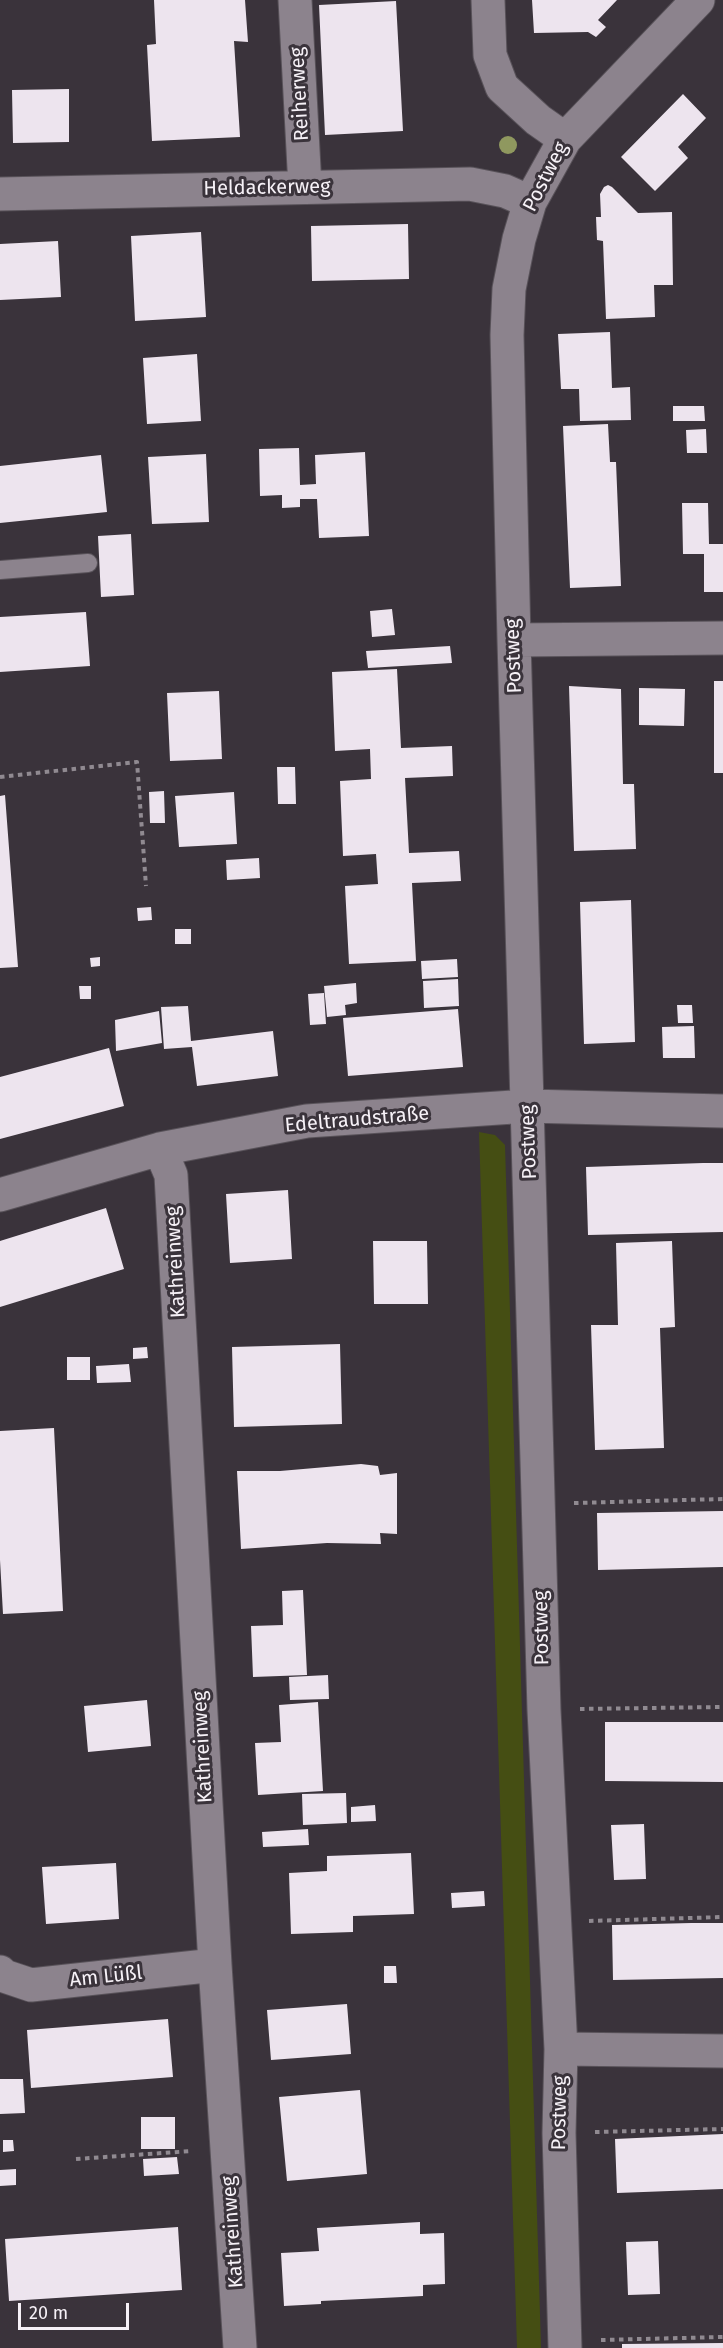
<!DOCTYPE html>
<meta charset="utf-8">
<style>
body{margin:0}
#map{position:relative;width:723px;height:2348px;overflow:hidden;background:#3a333b;font-family:"Fira Sans",sans-serif}
canvas{display:block}
.scale{position:absolute;left:18px;top:2303px;width:111px;height:27px;box-sizing:border-box;border:3px solid #f6f1f7;border-top:0;padding-left:8px;font-size:18px;line-height:21px;white-space:nowrap;color:#f6f1f7;-webkit-text-stroke:4px #3a333b;paint-order:stroke}
</style>
<div id="map">
<canvas width="723" height="2348"></canvas>
<div class="scale">20 m</div>
</div>
<script>
const c = document.querySelector('canvas').getContext('2d');
c.lineJoin = 'round';
function fill(path, color) {
  c.fillStyle = color;
  c.fill(path, 'evenodd');
}
function shape(rows) {
  const path = new Path2D();
  for (const r of rows) {
    path.moveTo(r[0], r[1]);
    for (let i = 2; i < r.length; i += 2) path.lineTo(r[i], r[i + 1]);
  }
  return path;
}
function trace(path, color, width, dash) {
  c.strokeStyle = color;
  c.lineWidth = width;
  c.lineCap = dash ? 'butt' : 'round';
  c.setLineDash(dash || []);
  c.stroke(path);
}
function drawText(font, color, halo, rows, align = 'center') {
  c.font = font + ' "Fira Sans",sans-serif';
  c.lineWidth = 6;
  c.setLineDash([]);
  c.textBaseline = 'middle';
  c.strokeStyle = halo;
  c.fillStyle = color;
  for (const [text, x, y, turn = 0] of rows) {
    c.save();
    c.translate(x, y);
    c.rotate((+turn || 0) * Math.PI / 180);
    c.textAlign = isNaN(turn) ? turn : align;
    if (halo) c.strokeText(text, 0, 0);
    c.fillText(text, 0, 0);
    c.restore();
  }
}
fill(shape([
 [479,1132,495,1135,505,1145,541,2348,517,2348]
]), '#454e13');
fill(shape([
 [154,0,245,0,248,42,234,41,240,137,152,141,147,45,156,44],
 [532,0,617,0,598,20,606,27,596,37,588,32,534,33],
 [396,1,403,131,325,135,319,5],
 [69,89,69,142,13,143,12,90],
 [683,94,706,118,678,147,688,158,655,191,621,157],
 [608,185,612,187,638,213,672,212,673,285,654,285,655,317,606,319,603,241,597,240,596,217,601,217,600,194,604,187],
 [408,224,409,279,312,281,311,226],
 [201,232,206,317,135,321,131,236],
 [58,241,61,297,0,300,0,244],
 [610,332,612,388,630,387,631,420,580,421,579,389,561,389,558,334],
 [197,354,201,421,147,424,143,358],
 [673,406,704,406,705,421,673,421],
 [608,424,610,462,616,462,621,586,570,588,563,426],
 [706,429,707,453,687,453,686,430],
 [299,448,300,485,316,484,315,455,365,452,369,536,319,538,317,499,300,499,300,507,282,508,282,495,260,496,259,449],
 [206,454,209,522,152,524,148,457],
 [101,455,107,512,0,523,0,466],
 [682,503,708,503,709,544,723,544,723,592,704,592,704,554,683,554],
 [131,534,134,595,101,597,98,536],
 [392,609,395,635,372,637,370,611],
 [86,612,90,666,0,672,0,617],
 [450,646,452,663,368,668,366,651],
 [397,669,401,748,452,746,453,776,405,778,409,853,459,851,461,881,412,883,416,961,349,964,345,886,378,884,376,854,343,856,340,781,371,779,370,749,335,751,332,672],
 [714,681,723,681,723,773,714,773],
 [569,686,621,689,623,784,634,784,636,849,574,851],
 [639,688,685,689,684,726,639,725],
 [219,691,222,759,170,761,167,693],
 [277,767,295,767,296,804,278,804],
 [164,791,165,823,150,823,149,792],
 [234,792,237,844,179,847,175,796],
 [5,795,18,967,0,968,0,796],
 [259,858,260,878,227,880,226,860],
 [631,900,635,1042,584,1044,580,902],
 [151,907,152,920,138,921,137,908],
 [175,929,191,929,191,944,175,944],
 [100,957,100,966,91,967,90,958],
 [457,959,458,977,422,979,421,961],
 [458,979,459,1006,424,1008,423,981],
 [356,983,357,1003,345,1005,346,1015,327,1017,324,986],
 [79,986,91,986,91,999,80,999],
 [324,993,326,1024,310,1025,308,994],
 [677,1005,692,1005,693,1023,678,1023],
 [188,1006,191,1041,273,1031,278,1076,197,1086,192,1047,164,1049,161,1007],
 [458,1009,463,1067,348,1076,343,1018],
 [159,1011,162,1043,116,1051,115,1020],
 [694,1026,695,1058,663,1058,662,1027],
 [109,1048,124,1106,0,1139,0,1077],
 [703,1163,723,1163,723,1232,588,1235,586,1167],
 [288,1190,292,1259,230,1263,226,1194],
 [106,1208,124,1269,0,1307,0,1241],
 [373,1241,427,1241,428,1304,374,1304],
 [672,1241,675,1327,660,1328,664,1448,595,1450,591,1325,618,1325,616,1243],
 [340,1344,342,1424,234,1427,232,1347],
 [147,1347,148,1358,133,1359,133,1348],
 [67,1357,90,1357,90,1380,67,1380],
 [129,1364,131,1382,97,1383,96,1366],
 [54,1428,63,1611,3,1614,0,1560,0,1431],
 [361,1464,378,1466,380,1475,397,1473,397,1534,380,1533,381,1544,327,1543,241,1549,237,1471,280,1471],
 [723,1511,723,1567,598,1570,597,1513],
 [303,1590,307,1675,253,1677,251,1626,283,1625,282,1591],
 [328,1675,329,1699,290,1700,289,1677],
 [147,1700,151,1746,88,1752,84,1706],
 [318,1702,323,1791,258,1795,255,1743,281,1742,279,1705],
 [605,1722,723,1722,723,1782,605,1781],
 [346,1793,347,1823,303,1825,302,1794],
 [375,1805,376,1821,351,1822,351,1807],
 [644,1824,646,1879,614,1880,611,1825],
 [308,1829,309,1845,263,1847,262,1832],
 [411,1853,414,1914,353,1916,353,1932,291,1934,289,1873,327,1871,327,1856],
 [116,1863,119,1919,46,1924,42,1867],
 [484,1891,485,1906,452,1908,451,1893],
 [691,1923,723,1923,723,1978,613,1980,612,1925],
 [384,1966,396,1966,397,1983,384,1983],
 [347,2004,351,2054,271,2060,267,2010],
 [168,2019,173,2077,31,2088,27,2030],
 [0,2079,23,2079,25,2113,0,2114],
 [360,2090,367,2174,287,2181,279,2097],
 [141,2117,175,2117,175,2149,141,2149],
 [723,2134,723,2189,617,2193,615,2139],
 [3,2140,13,2140,14,2151,3,2152],
 [177,2157,179,2174,144,2176,143,2159],
 [16,2169,16,2185,0,2186,0,2170],
 [420,2222,420,2234,444,2233,445,2284,423,2285,423,2296,321,2301,321,2304,284,2306,281,2253,319,2251,317,2228],
 [178,2227,182,2290,9,2301,5,2239],
 [658,2241,660,2294,628,2295,626,2242],
 [723,2343,723,2348,622,2348,622,2344]
]), '#ede4ee');
const service = shape([
 [0,570,88,563]
]);
const minor = shape([
 [295,0,305,187],
 [488,0,490,55,502,87,538,120,565,139],
 [0,194,470,184,505,191,530,202],
 [514,640,723,638],
 [160,1149,171,1175,215,1965,240,2348],
 [0,1195,160,1149,307,1121,528,1106,723,1111],
 [0,1972,4,1976,31,1985,215,1965],
 [561,2049,723,2051],
 [565,2348,559,2133,561,2049,544,1710,514,640,507,335,509,289,519,239,530,202,565,139,698,0]
]);
trace(service, '#585259', 20);
trace(minor, '#585259', 35);
trace(shape([
 [0,777,137,762,146,886],
 [574,1503,723,1499],
 [580,1709,723,1707],
 [589,1921,723,1917],
 [595,2132,723,2129],
 [76,2159,192,2151],
 [601,2340,723,2337]
]), '#908a91', 4, [4.5, 4.5]);
trace(service, '#8c838d', 18);
trace(minor, '#8c838d', 33);
c.fillStyle = '#8f985f';
for (const [x, y] of [
 [508,145]
]) {
  c.beginPath();
  c.arc(x, y, 9, 0, 2 * Math.PI);
  c.fill();
}
drawText('20px', '#f6f1f7', '#3a333b', [
 ["Reiherweg",300,94,-93],
 ["Postweg",546,177,-63],
 ["Heldackerweg",267,188,-1],
 ["Postweg",514,656,-92],
 ["Edeltraudstraße",357,1120,-5],
 ["Postweg",529,1142,-92],
 ["Kathreinweg",176,1262,-93],
 ["Postweg",542,1628,-91],
 ["Kathreinweg",203,1747,-93],
 ["Am Lüßl",106,1977,-6],
 ["Postweg",560,2113,-89],
 ["Kathreinweg",233,2232,-94]
]);
</script>
